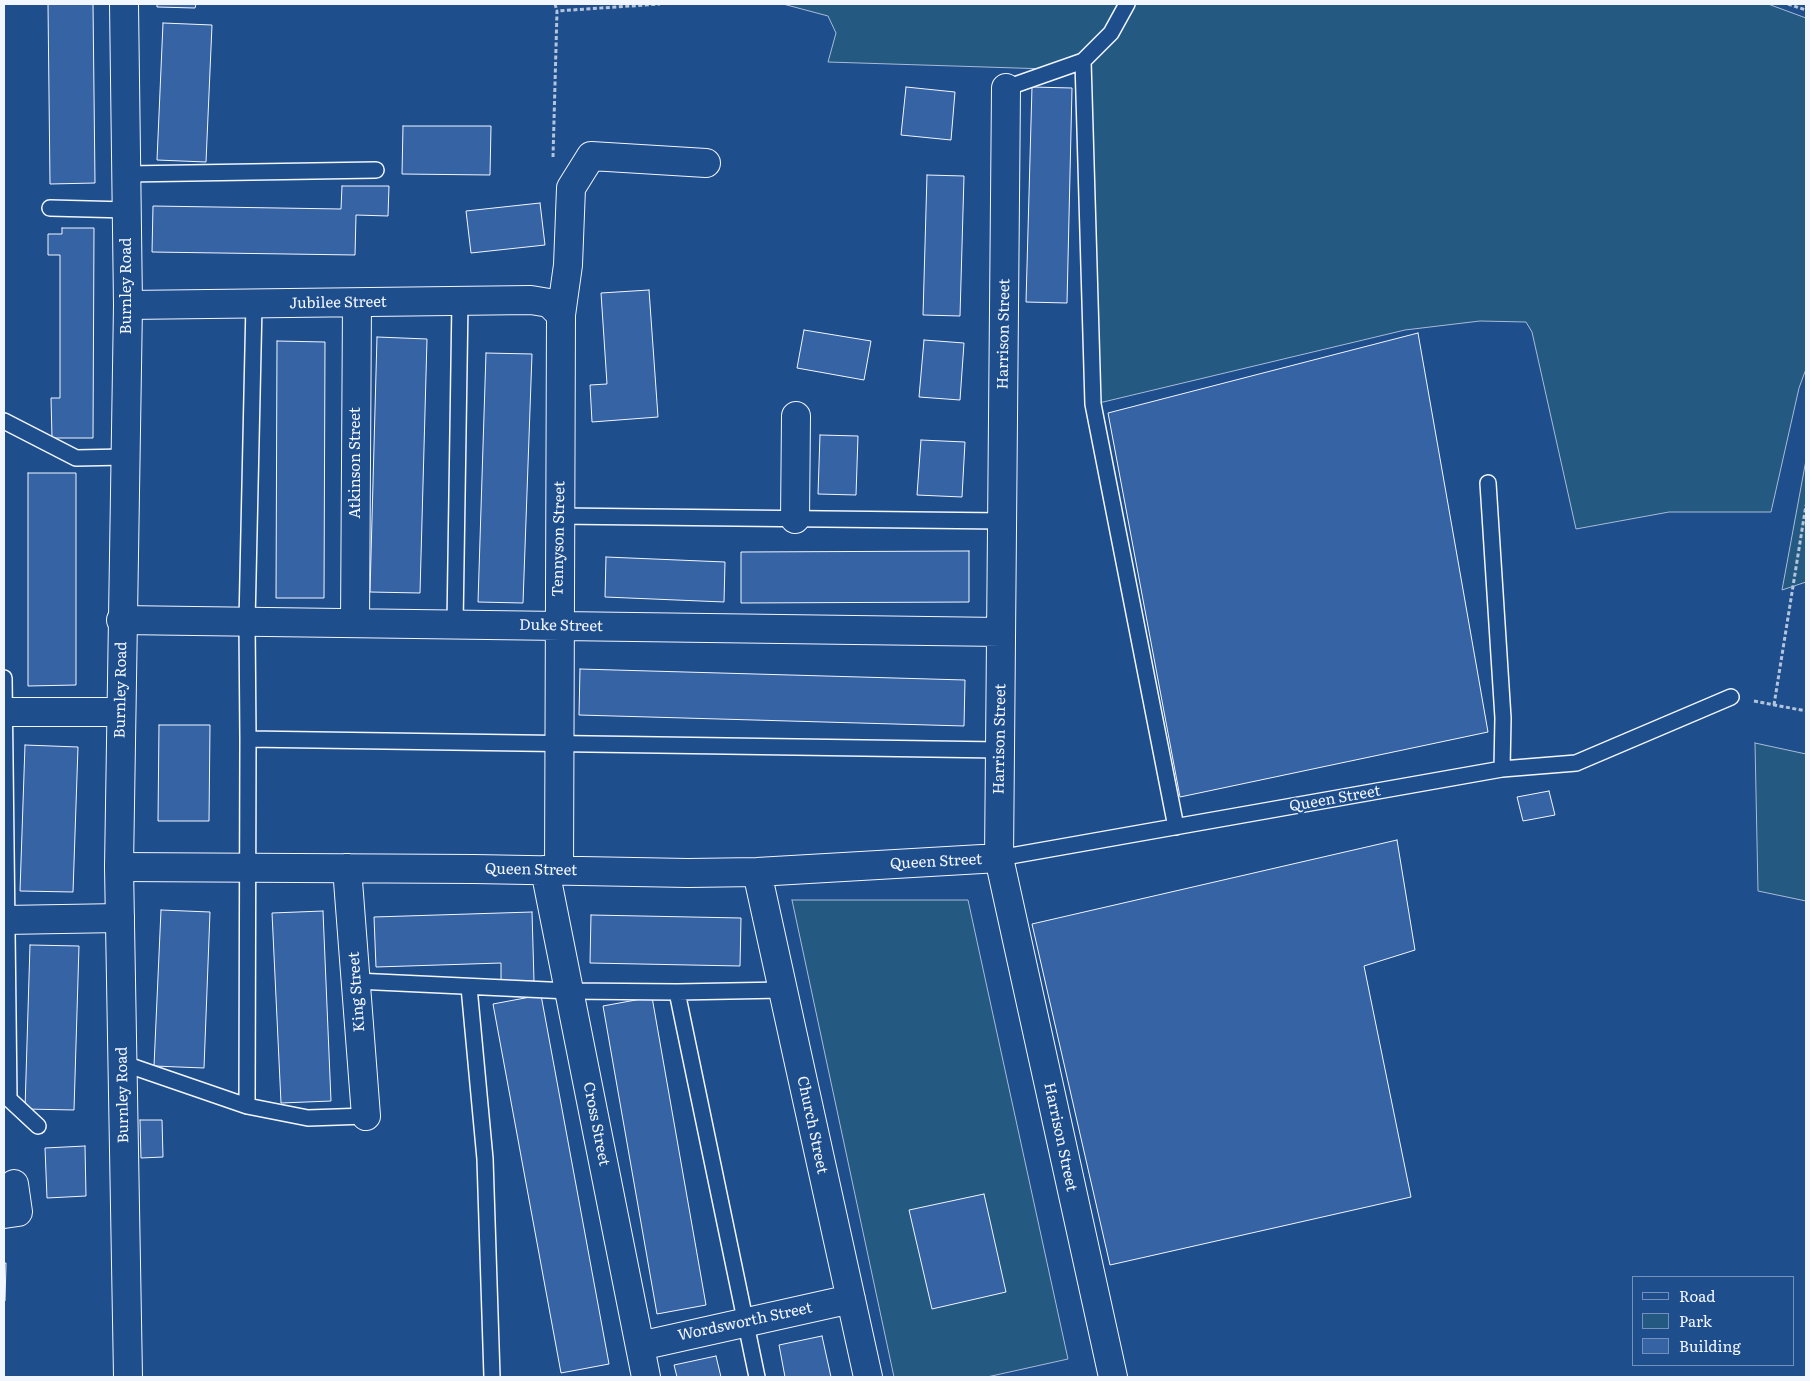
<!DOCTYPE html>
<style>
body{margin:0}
#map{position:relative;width:1810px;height:1381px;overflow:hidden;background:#1f4e8c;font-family:Literata,serif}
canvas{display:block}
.frame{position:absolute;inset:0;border:5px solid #f2f6ff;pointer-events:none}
.legend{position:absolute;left:1632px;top:1276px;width:162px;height:90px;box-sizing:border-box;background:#1f4e8c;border:1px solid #7391ba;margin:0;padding:6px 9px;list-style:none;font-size:15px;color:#f2f6ff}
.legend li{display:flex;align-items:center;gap:10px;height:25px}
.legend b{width:25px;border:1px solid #7391ba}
</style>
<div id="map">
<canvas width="1810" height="1381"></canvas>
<div class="frame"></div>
<ul class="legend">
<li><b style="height:6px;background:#1f4e8c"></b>Road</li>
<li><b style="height:14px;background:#245a82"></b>Park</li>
<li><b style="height:14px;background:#3563a3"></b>Building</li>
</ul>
</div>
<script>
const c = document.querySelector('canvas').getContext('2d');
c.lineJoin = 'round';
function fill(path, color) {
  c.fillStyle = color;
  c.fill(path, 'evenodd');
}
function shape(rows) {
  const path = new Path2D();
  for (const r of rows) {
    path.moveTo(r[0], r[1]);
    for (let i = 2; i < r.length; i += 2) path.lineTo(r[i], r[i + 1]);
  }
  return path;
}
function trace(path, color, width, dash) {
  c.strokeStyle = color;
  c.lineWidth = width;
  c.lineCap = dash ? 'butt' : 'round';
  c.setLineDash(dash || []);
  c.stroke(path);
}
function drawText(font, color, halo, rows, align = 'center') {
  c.font = font + ' Literata,serif';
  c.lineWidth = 4;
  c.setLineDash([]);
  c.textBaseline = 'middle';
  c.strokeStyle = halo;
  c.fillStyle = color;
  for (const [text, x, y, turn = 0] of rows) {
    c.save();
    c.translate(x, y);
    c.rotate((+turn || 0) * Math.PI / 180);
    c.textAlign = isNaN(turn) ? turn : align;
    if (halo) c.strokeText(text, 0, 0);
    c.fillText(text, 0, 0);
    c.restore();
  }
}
const green = shape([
 [783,4,1768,4,1806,18,1806,369,1799,388,1771,512,1669,512,1576,529,1532,332,1526,322,1480,321,1405,330,1099,403,1079,70,828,62,836,33,828,16,783,4],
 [1806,460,1806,582,1782,590,1806,460],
 [1755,743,1806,754,1806,901,1758,891,1755,743],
 [792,900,968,900,1068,1359,987,1377,894,1377,792,900]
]);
fill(green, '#245a82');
trace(green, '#a8bbd7', 1);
const building = shape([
 [48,4,93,4,95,183,50,184,48,4],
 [157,4,196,4,195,8,157,7,157,4],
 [163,23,212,25,206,162,157,160,163,23],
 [906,87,955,92,951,140,901,135,906,87],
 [1032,87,1072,88,1067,303,1026,302,1032,87],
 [403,126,491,126,490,175,402,174,403,126],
 [927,175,964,176,960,316,923,315,927,175],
 [342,186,389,186,388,216,356,215,355,255,152,252,153,206,341,209,342,186],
 [540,203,545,245,471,253,466,211,540,203],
 [62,228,94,228,93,438,52,438,51,398,60,398,60,255,48,255,48,234,62,234,62,228],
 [649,290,658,417,592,422,590,385,607,384,601,293,649,290],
 [804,330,871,341,864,380,797,368,804,330],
 [1418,333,1488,732,1180,797,1108,413,1418,333],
 [377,337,427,339,420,593,370,592,377,337],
 [924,340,964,343,960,400,919,397,924,340],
 [277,341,325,342,324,598,276,598,277,341],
 [486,353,532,354,523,603,478,602,486,353],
 [820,435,858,436,856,495,818,494,820,435],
 [921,440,965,442,962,497,917,495,921,440],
 [28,473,76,473,76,685,28,686,28,473],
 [969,551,969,602,741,603,741,552,969,551],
 [606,557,725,562,724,602,605,597,606,557],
 [580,669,965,680,964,726,579,715,580,669],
 [159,725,210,725,209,821,158,821,159,725],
 [25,745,78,747,73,892,20,891,25,745],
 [1549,791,1555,815,1523,821,1517,797,1549,791],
 [1397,840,1415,950,1364,966,1411,1197,1110,1265,1032,924,1397,840],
 [161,910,210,912,204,1068,154,1066,161,910],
 [323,911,331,1101,281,1103,272,913,323,911],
 [532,912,534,981,501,982,501,963,376,967,374,917,532,912],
 [591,915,741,918,740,966,590,963,591,915],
 [30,945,79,946,74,1110,25,1109,30,945],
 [541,995,609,1364,561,1373,493,1004,541,995],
 [652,997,706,1305,657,1314,603,1006,652,997],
 [140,1120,162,1120,163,1157,141,1158,140,1120],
 [85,1146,86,1196,47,1198,45,1148,85,1146],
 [984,1194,1006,1292,932,1309,909,1210,984,1194],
 [4,1263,6,1263,5,1301,4,1301,4,1263],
 [822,1336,831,1377,785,1377,779,1345,822,1336],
 [716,1356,721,1377,677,1377,674,1365,716,1356]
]);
fill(building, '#3563a3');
trace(building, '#f2f6ff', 1);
const service = shape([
 [1083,61,1093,404,1176,827],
 [1006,88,1083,61,1111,33,1127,4],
 [127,174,376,170],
 [50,208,127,210],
 [4,421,76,458,125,457],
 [1488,483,1503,718,1502,769],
 [559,516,1002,521],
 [455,625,460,301],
 [4,678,9,1099,38,1126],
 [248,739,247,622,254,304],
 [999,858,1502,769,1576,763,1731,697],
 [356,981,569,991,677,992,757,1377],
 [469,987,485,1159,492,1377],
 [677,992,783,990],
 [122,1063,247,1106,248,739,1000,750],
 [247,1106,308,1118,366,1116]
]);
const minor = shape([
 [1006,88,999,858,1113,1377],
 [128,305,531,300,549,303,561,315,559,871],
 [561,315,568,265,571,188,591,156,706,163],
 [795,519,796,416],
 [121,620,1001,632],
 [355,623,357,303],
 [4,712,121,712],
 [119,867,474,869,688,873,757,872,999,858],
 [347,868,366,1116],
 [545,870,646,1377],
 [757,872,868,1377],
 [4,920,120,918],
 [4,1214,18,1212,14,1184],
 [640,1346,851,1299]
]);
const tertiary = shape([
 [124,4,128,305,119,867,128,1377]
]);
trace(service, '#f2f6ff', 18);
trace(minor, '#f2f6ff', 30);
trace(tertiary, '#f2f6ff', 30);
trace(shape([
 [555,4,557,11],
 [1788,4,1806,10],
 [553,157,557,11,660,4],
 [1754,701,1806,711],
 [1774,705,1806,505]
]), '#b3c4dc', 3, [4, 2.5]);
trace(service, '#1f4e8c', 15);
trace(minor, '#1f4e8c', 28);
trace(tertiary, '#1f4e8c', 28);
drawText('15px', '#f2f6ff', '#1f4e8c', [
 ["Burnley Road",127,286,-90],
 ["Jubilee Street",338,303,-1],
 ["Harrison Street",1004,334,-89],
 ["Atkinson Street",356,463,-90],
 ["Tennyson Street",559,539,-89],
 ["Duke Street",561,626,1],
 ["Burnley Road",121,690,-89],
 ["Harrison Street",1000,739,-89],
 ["Queen Street",1335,799,-10],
 ["Queen Street",936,862,-3],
 ["Queen Street",531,870,1],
 ["King Street",357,992,-94],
 ["Burnley Road",123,1095,-91],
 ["Cross Street",596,1124,79],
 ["Church Street",812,1125,78],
 ["Harrison Street",1060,1137,78],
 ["Wordsworth Street",745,1322,-12]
]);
</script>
